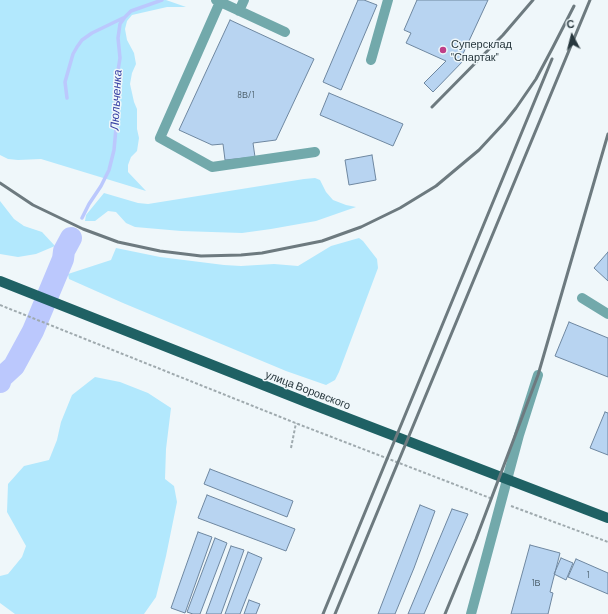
<!DOCTYPE html>
<meta charset="utf-8">
<style>
body{margin:0}
#map{position:relative;width:608px;height:614px;overflow:hidden;background:#eff7fa;font-family:Barlow,sans-serif}
canvas{display:block}
.north{position:absolute;left:552px;top:16px;width:40px;height:40px;-webkit-text-stroke:3px #eff7fa;paint-order:stroke;rotate:353deg;font-size:11px;font-weight:700;line-height:16px;text-align:center;color:#28383e}
.north::after{content:'';display:block;margin:auto;width:14px;height:18px;background:#28383e;clip-path:polygon(50% 0,100% 100%,50% 72%,0 100%)}
</style>
<div id="map">
<canvas width="608" height="614"></canvas>
<div class="north">С</div>
</div>
<script>
const c = document.querySelector('canvas').getContext('2d');
c.lineJoin = 'round';
function fill(path, color) {
  c.fillStyle = color;
  c.fill(path, 'evenodd');
}
function shape(rows) {
  const path = new Path2D();
  for (const r of rows) {
    path.moveTo(r[0], r[1]);
    for (let i = 2; i < r.length; i += 2) path.lineTo(r[i], r[i + 1]);
  }
  return path;
}
function trace(path, color, width, dash) {
  c.strokeStyle = color;
  c.lineWidth = width;
  c.lineCap = dash ? 'butt' : 'round';
  c.setLineDash(dash || []);
  c.stroke(path);
}
function drawText(font, color, halo, rows, align = 'center') {
  c.font = font + ' Barlow,sans-serif';
  c.lineWidth = 3;
  c.setLineDash([]);
  c.textBaseline = 'middle';
  c.strokeStyle = halo;
  c.fillStyle = color;
  for (const [text, x, y, turn = 0] of rows) {
    c.save();
    c.translate(x, y);
    c.rotate((+turn || 0) * Math.PI / 180);
    c.textAlign = isNaN(turn) ? turn : align;
    if (halo) c.strokeText(text, 0, 0);
    c.fillText(text, 0, 0);
    c.restore();
  }
}
fill(shape([
 [0,0,166,0,186,7,167,7,132,15,127,21,125,29,127,40,134,53,136,64,132,73,130,84,134,102,137,109,137,129,139,138,137,151,131,157,128,165,128,172,146,191,41,159,18,160,8,159,0,155],
 [315,178,320,180,326,192,333,200,346,205,356,207,316,221,271,229,242,233,181,231,135,227,126,223,116,212,108,211,95,221,85,221,86,215,104,193,138,203,148,204,304,179],
 [0,201,14,219,24,226,42,232,55,246,36,254,18,257,0,254],
 [359,238,363,241,377,259,378,268,339,372,335,380,326,385,286,371,123,303,69,279,68,274,111,260,116,248,160,257,224,265,241,266,274,264,298,266,331,246],
 [95,377,120,382,148,393,171,408,166,449,165,479,174,486,177,502,166,556,156,597,144,614,15,614,0,603,0,576,8,574,22,557,26,546,7,512,8,484,24,466,49,460,57,440,61,422,72,395]
]), '#b2e8fd');
trace(shape([
 [67,98,65,82,73,54,77,47,82,40,92,33,123,18],
 [82,218,89,204,101,186,109,170,114,150,116,128,116,83,120,58,118,38,120,24,125,17,131,11,162,0]
]), '#bbc8fd', 3.5);
trace(shape([
 [0,382,1,378,14,366,33,331,63,259,64,251,71,238]
]), '#bbc8fd', 22);
const building = shape([
 [358,0,364,0,377,5,341,90,323,82,358,0],
 [417,0,488,0,462,56,465,59,433,92,424,83,446,61,406,43,411,33,404,30,417,0],
 [230,20,314,59,276,140,253,143,255,157,225,160,223,144,212,145,179,130,230,20],
 [329,93,403,124,393,146,320,115,329,93],
 [372,155,376,180,349,185,345,160,372,155],
 [608,252,608,281,594,268,608,252],
 [569,322,608,338,608,377,555,356,569,322],
 [605,412,608,413,608,455,590,448,605,412],
 [210,469,293,501,287,517,204,484,210,469],
 [207,495,295,529,286,551,198,518,207,495],
 [420,505,435,511,414,568,395,614,378,614,420,505],
 [452,509,468,514,424,614,408,614,452,509],
 [198,532,212,537,185,613,171,608,198,532],
 [215,538,227,543,200,614,193,614,187,612,215,538],
 [530,545,560,553,550,592,553,593,548,614,511,614,530,545],
 [231,546,244,550,221,614,206,614,231,546],
 [248,552,262,558,240,614,225,614,248,552],
 [561,558,573,563,566,580,554,574,561,558],
 [576,559,608,573,608,594,568,577,576,559],
 [249,600,260,604,256,614,244,614,249,600]
]);
fill(building, '#b8d4f1');
trace(building, '#6e87a0', 1);
trace(shape([
 [0,305,298,424,490,498],
 [291,448,296,423],
 [511,506,608,542]
]), '#9faaae', 2, [3, 2]);
trace(shape([
 [216,0,285,32],
 [220,2,160,138,212,167,315,152],
 [239,11,244,0],
 [371,60,388,0],
 [582,298,608,314],
 [471,614,519,435,538,375]
]), '#72a9ab', 10);
trace(shape([
 [0,281,306,402,608,518]
]), '#1f6164', 10);
trace(shape([
 [432,107,503,35,533,0],
 [0,183,33,205,83,229,118,242,160,251,201,256,241,255,262,253,322,241,361,227,400,208,436,186,479,150,504,123,516,108,536,79,553,47,574,6],
 [323,614,552,59],
 [335,614,590,0],
 [445,614,476,539,538,375,608,134]
]), '#6d7a7f', 3);
for (const [x, y, r, color] of [
 [443,50,4,"#bf3e88"]
]) {
  const dot = new Path2D();
  dot.arc(x, y, r, 0, 2 * Math.PI);
  c.fillStyle = color;
  c.fill(dot);
  trace(dot, '#eff7fa', 1.5);
}
drawText('9px', '#4c5f6b', null, [
 ["8В/1",246,95],
 ["1",588,575],
 ["1В",536,583]
]);
drawText('11px', '#28383e', '#eff7fa', [
 ["Суперсклад",451,44],
 ["\"Спартак\"",451,57]
], 'left');
drawText('11px', '#28383e', '#eff7fa', [
 ["улица Воровского",308,390,21]
]);
drawText('italic 12px', '#3a43a6', '#eff7fa', [
 ["Люльченка",116,100,-87]
]);
</script>
